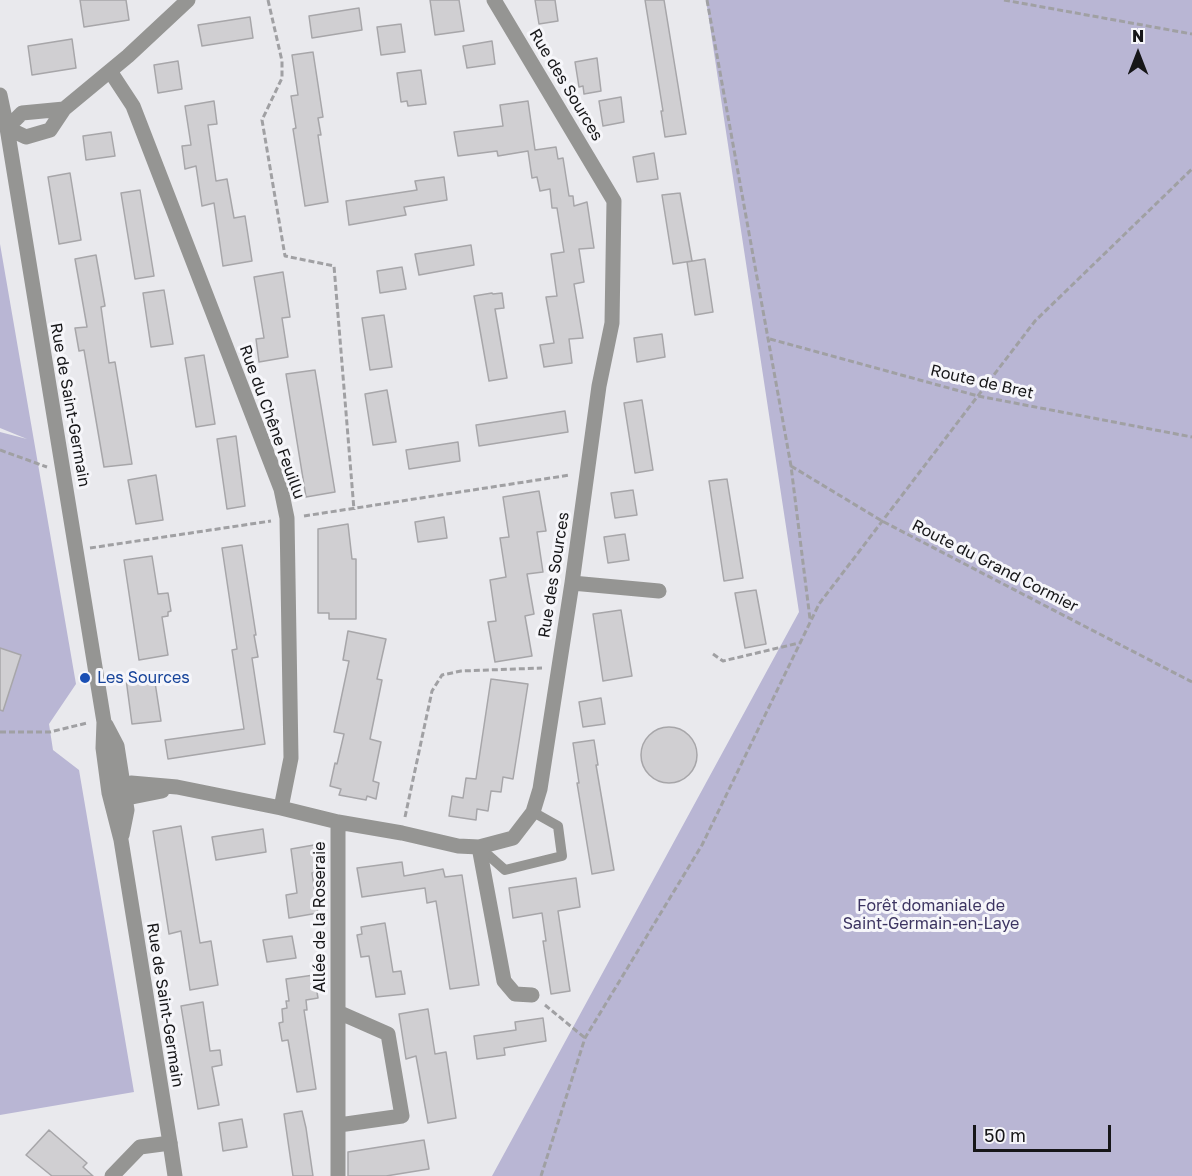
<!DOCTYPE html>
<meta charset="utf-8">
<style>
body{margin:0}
#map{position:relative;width:1192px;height:1176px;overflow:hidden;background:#e9e9ed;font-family:"Golos Text",sans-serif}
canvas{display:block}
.north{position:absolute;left:1108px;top:24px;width:60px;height:60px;-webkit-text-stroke:4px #f6f6fa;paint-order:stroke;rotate:0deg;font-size:16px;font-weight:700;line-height:24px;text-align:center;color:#161618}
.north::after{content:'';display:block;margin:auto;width:21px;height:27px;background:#161618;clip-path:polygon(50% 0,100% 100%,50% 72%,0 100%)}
.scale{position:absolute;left:973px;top:1125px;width:138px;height:27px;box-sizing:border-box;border:3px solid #161618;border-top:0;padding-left:8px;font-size:18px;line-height:21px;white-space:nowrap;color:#161618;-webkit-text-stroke:4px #f6f6fa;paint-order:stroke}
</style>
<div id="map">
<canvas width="1192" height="1176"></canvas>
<div class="north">N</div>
<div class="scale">50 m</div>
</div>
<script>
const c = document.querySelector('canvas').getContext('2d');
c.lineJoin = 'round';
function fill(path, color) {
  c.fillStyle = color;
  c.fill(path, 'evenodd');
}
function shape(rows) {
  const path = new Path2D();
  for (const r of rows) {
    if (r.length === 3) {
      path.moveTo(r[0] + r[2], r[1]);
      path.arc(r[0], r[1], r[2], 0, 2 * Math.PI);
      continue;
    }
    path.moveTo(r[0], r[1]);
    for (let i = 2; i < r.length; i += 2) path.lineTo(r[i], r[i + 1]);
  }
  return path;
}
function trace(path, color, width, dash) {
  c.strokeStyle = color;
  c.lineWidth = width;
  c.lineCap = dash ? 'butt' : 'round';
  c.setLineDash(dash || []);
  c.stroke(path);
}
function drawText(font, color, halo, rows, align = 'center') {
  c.font = font + ' "Golos Text",sans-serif';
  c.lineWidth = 6;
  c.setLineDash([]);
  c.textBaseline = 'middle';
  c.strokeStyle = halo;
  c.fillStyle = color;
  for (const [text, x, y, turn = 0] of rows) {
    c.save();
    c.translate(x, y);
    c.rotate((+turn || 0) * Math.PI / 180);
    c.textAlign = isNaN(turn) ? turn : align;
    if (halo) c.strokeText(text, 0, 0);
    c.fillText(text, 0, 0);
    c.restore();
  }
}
fill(shape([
 [706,0,1192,0,1192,1176,492,1176,799,612],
 [0,244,76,684,49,724,53,750,79,770,134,1092,0,1115,0,432,27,439,0,428]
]), '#b9b6d4');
const building = shape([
 [80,0,126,0,129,20,84,27,80,0],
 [430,0,459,0,464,31,435,35,430,0],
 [535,0,555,0,558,21,539,24,535,0],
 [645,0,664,0,686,134,665,137,661,111,663,111,645,0],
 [359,8,362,30,312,38,309,16,359,8],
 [250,17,253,38,202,46,198,25,250,17],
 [401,24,405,52,381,55,377,27,401,24],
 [72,39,76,68,32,75,28,46,72,39],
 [492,41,495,64,467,68,463,46,492,41],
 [313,52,323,117,318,118,321,135,318,135,328,202,305,206,293,129,296,128,291,96,298,95,292,55,313,52],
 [597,58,601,91,584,94,583,86,579,87,575,62,597,58],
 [178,61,182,89,158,93,154,65,178,61],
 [421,70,426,104,408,106,407,101,401,102,397,73,421,70],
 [621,97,624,122,603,126,599,101,621,97],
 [214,101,217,124,208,125,216,181,227,179,234,218,245,216,252,261,223,266,214,203,202,206,196,166,185,169,182,146,191,145,185,106,214,101],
 [528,101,535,150,556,147,558,159,563,158,569,196,573,196,574,206,587,202,594,248,579,249,584,282,574,284,583,338,569,339,572,363,544,367,540,345,554,343,546,297,557,296,551,254,564,252,557,208,552,208,550,189,540,191,537,177,532,178,528,151,498,156,497,151,458,156,454,132,503,126,500,105,528,101],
 [111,132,115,156,86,160,83,136,111,132],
 [654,153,658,179,637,182,633,157,654,153],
 [70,173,81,240,59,244,48,177,70,173],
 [444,177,447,200,404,207,406,215,349,225,346,201,417,190,415,181,444,177],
 [140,190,154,276,135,279,121,193,140,190],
 [680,193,692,261,673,264,662,195,680,193],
 [471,245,474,265,419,275,415,254,471,245],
 [96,255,105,306,101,307,109,363,115,362,132,464,104,467,84,350,79,351,75,328,87,327,75,259,96,255],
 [705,259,713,312,695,315,687,262,705,259],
 [402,267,406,289,380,293,377,271,402,267],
 [283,272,290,317,282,318,288,357,259,362,256,339,264,338,254,277,283,272],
 [164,290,173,344,151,347,143,293,164,290],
 [492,293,493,294,502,293,504,308,495,309,507,378,489,381,474,296,492,293],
 [384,315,392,367,370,370,362,318,384,315],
 [662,334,665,357,637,362,634,338,662,334],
 [204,355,215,424,196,427,185,358,204,355],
 [315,370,335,492,306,497,286,374,315,370],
 [387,390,396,442,373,445,365,394,387,390],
 [642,400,653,470,635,473,624,403,642,400],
 [565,411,568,432,479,446,476,425,565,411],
 [236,436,245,506,227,509,217,439,236,436],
 [458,442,460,461,409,469,406,450,458,442],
 [156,475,163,520,136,524,128,480,156,475],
 [727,479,743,578,724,581,709,481,727,479],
 [633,490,637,515,615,518,611,493,633,490],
 [539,491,546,531,537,532,543,572,527,574,534,614,525,616,532,656,495,662,488,622,496,621,490,580,506,577,500,538,509,537,503,497,539,491],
 [444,517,447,538,418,542,415,522,444,517],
 [348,524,352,559,356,559,356,619,329,619,329,613,318,613,318,529,348,524],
 [625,534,629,560,608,563,604,537,625,534],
 [242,545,256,635,254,635,258,657,252,658,265,744,168,759,165,740,244,729,232,650,237,649,222,548,242,545],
 [152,556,158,594,168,593,171,611,168,612,168,616,162,617,168,655,139,660,124,560,152,556],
 [756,590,766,644,745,648,735,593,756,590],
 [621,610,632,676,603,681,593,614,621,610],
 [348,631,386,639,377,679,382,680,370,739,381,742,373,781,379,783,376,799,367,796,366,800,339,795,341,789,330,786,335,763,337,764,344,734,334,732,349,661,343,660,348,631],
 [0,648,21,655,3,711,0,710,0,648],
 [154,676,161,721,132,724,126,679,154,676],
 [491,679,528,684,513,779,503,777,501,792,491,791,488,811,477,809,476,820,449,816,452,796,463,798,466,778,476,779,491,679],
 [601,698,605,724,583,727,579,702,601,698],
 [669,755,28],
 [594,740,598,765,596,765,614,870,592,874,577,783,579,783,573,743,594,740],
 [181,826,200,943,211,941,218,985,190,990,181,931,169,934,153,831,181,826],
 [263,829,266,852,216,860,212,837,263,829],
 [314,845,318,872,312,873,318,913,289,918,286,895,297,893,291,849,314,845],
 [402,862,404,876,443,869,445,877,462,875,479,985,450,989,436,901,427,903,425,888,362,897,357,868,402,862],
 [576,878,580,907,558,911,570,991,551,994,543,941,546,941,542,913,513,918,509,888,576,878],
 [385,923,393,972,401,971,405,994,376,997,369,956,361,957,357,935,362,934,361,927,385,923],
 [292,936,296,958,267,962,263,940,292,936],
 [314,975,318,998,306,1000,307,1010,304,1010,316,1089,297,1092,288,1040,282,1041,279,1023,283,1022,282,1009,287,1008,286,1001,289,1001,286,979,314,975],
 [203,1002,210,1051,220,1050,222,1065,212,1067,219,1105,198,1109,181,1006,203,1002],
 [428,1009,435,1054,446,1052,456,1118,428,1123,416,1056,406,1059,399,1014,428,1009],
 [543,1018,546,1041,504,1048,505,1055,477,1059,474,1036,516,1030,515,1022,543,1018],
 [302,1111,306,1128,313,1176,293,1176,284,1114,302,1111],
 [242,1119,247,1147,223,1151,219,1123,242,1119],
 [49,1130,87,1163,83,1167,93,1176,52,1176,26,1155,49,1130],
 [424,1140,429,1169,386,1176,348,1176,348,1152,424,1140]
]);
fill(building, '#d0cfd2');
trace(building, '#a7a6a9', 1.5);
trace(shape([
 [268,0,282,61,282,78,262,120,285,256,334,266,354,510],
 [707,0,791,466,810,619],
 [1004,0,1192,34],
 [770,339,978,396,1192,437],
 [0,450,47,467],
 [791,466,882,521,1192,682],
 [304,516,570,475],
 [90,548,271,521],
 [713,654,723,661,799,643],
 [0,732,50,732,87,723],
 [405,817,432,691,442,675,461,671,542,668],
 [545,1005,585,1038],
 [541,1176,585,1038,702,845,819,604,1035,321,1192,169]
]), '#a0a0a3', 3, [6, 3]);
trace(shape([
 [479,847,505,870,562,856,558,826,533,812]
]), '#959593', 10);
trace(shape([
 [110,71,133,106,281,489,287,518,291,758,281,808],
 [0,95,7,128,104,722,103,748,109,793,121,840,170,1143],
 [64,109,22,113,7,128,26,137,50,130,64,109,128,56,188,0],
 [572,583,659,591],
 [106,725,117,746,127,810,122,835],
 [124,791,132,797,162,791],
 [109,793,124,791,131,783,177,787,281,808,338,822,402,833,458,846,479,847,513,838,533,812,540,789,572,583,599,386,612,323,614,201,494,0],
 [338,822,338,1176],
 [479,847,504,981,515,994,532,995],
 [338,1012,388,1034,402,1116,339,1125]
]), '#959593', 15);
trace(shape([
 [112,1176,140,1147,170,1143,175,1176]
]), '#959593', 15);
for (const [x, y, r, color] of [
 [85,678,6,"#1a4fb4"]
]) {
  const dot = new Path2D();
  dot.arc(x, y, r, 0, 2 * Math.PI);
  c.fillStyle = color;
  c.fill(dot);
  trace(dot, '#f6f6fa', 2);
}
drawText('16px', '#161618', '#f6f6fa', [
 ["Rue des Sources",566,85,59],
 ["Route de Bret",982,382,13],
 ["Rue de Saint-Germain",70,405,80],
 ["Rue du Chêne Feuillu",272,422,70],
 ["Route du Grand Cormier",995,566,27],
 ["Rue des Sources",554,575,-81],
 ["Allée de la Roseraie",320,917,-90],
 ["Rue de Saint-Germain",165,1005,81]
]);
drawText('16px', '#164399', '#f6f6fa', [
 ["Les Sources",97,678]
], 'left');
drawText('16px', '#3c3461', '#f6f6fa', [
 ["Forêt domaniale de",931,906],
 ["Saint-Germain-en-Laye",931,924]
]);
</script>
